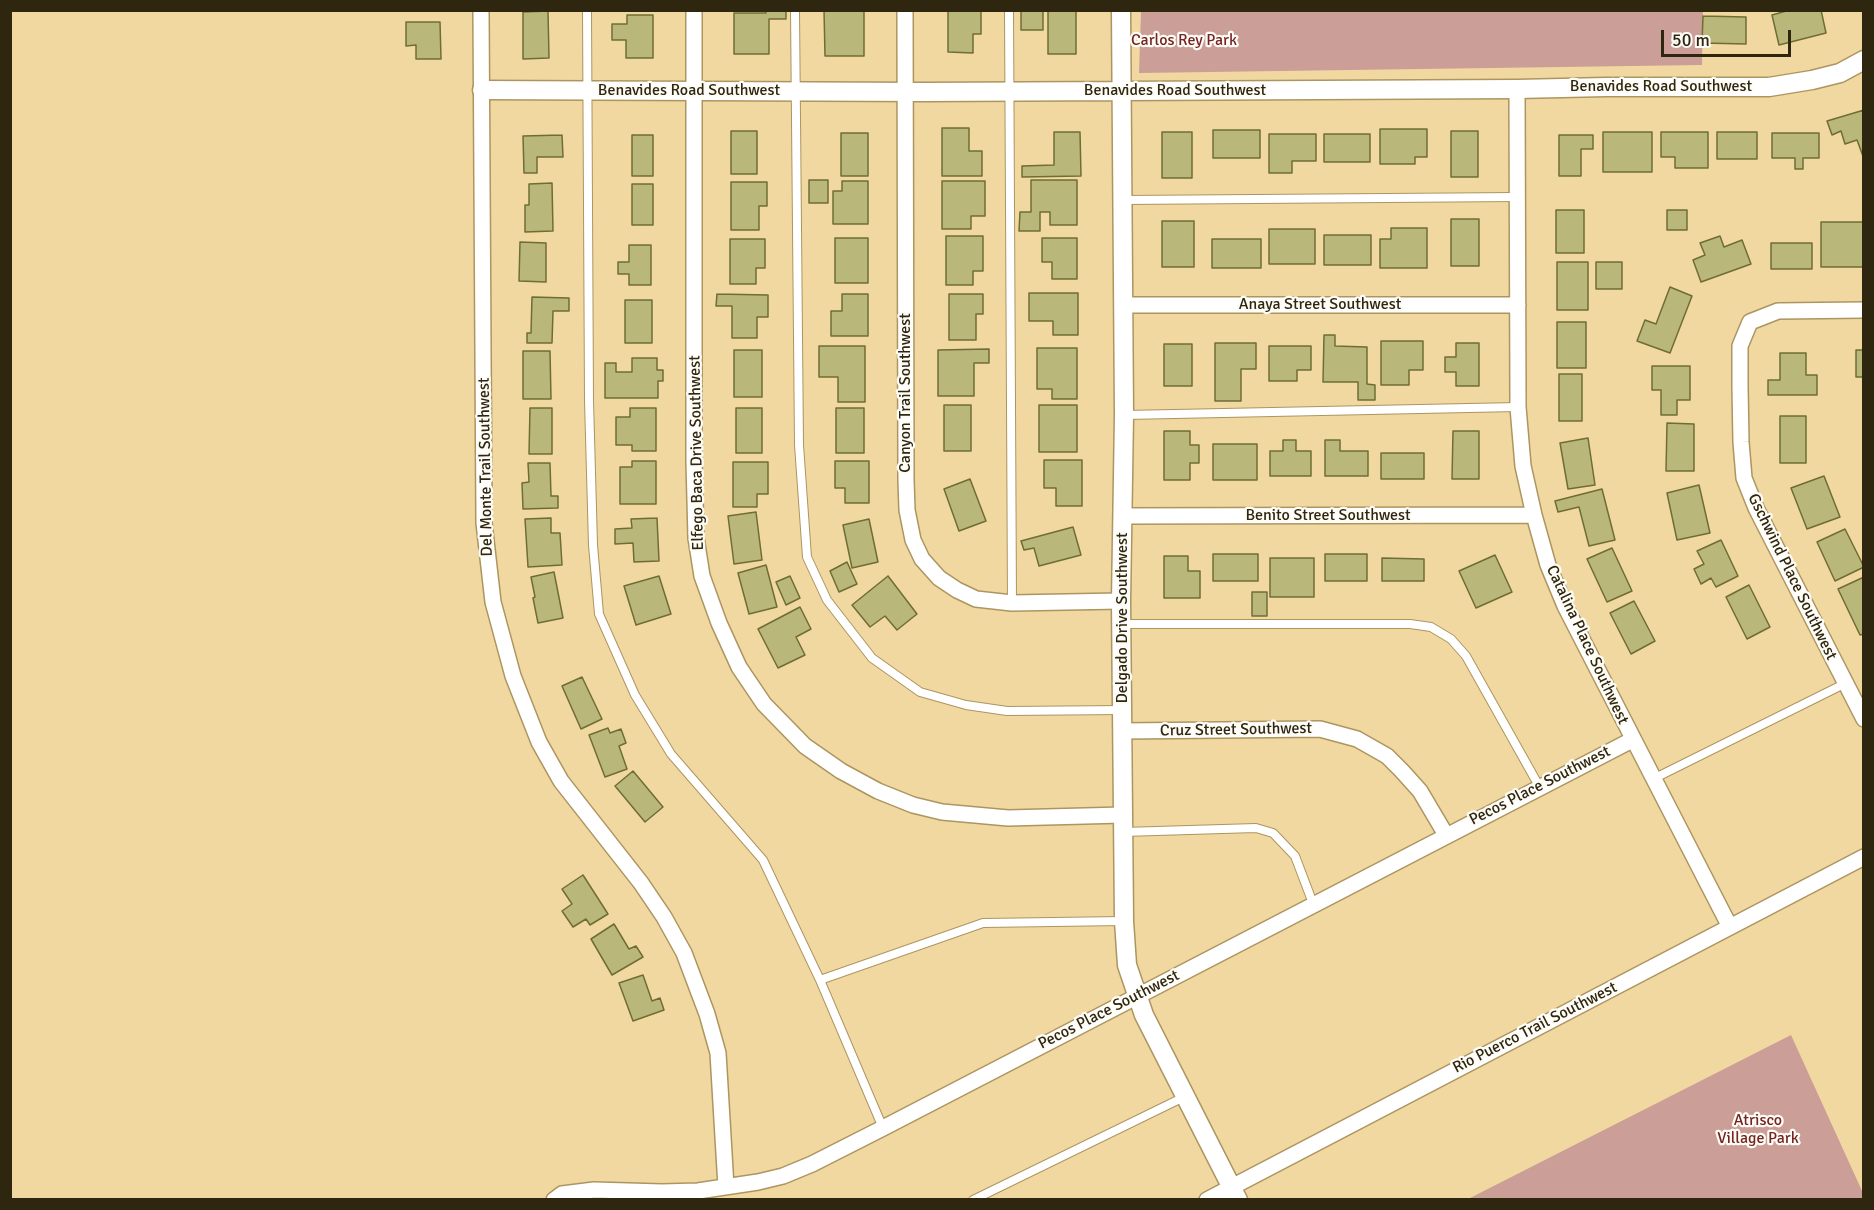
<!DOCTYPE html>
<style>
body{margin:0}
#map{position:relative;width:1874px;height:1210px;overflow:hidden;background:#f1d8a1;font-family:Signika,sans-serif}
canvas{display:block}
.frame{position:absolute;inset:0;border:12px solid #2f2610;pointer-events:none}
.scale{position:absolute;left:1661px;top:30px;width:130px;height:27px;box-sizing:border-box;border:3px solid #2f2610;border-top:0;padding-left:8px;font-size:18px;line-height:21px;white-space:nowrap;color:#2f2610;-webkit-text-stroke:4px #fefcf6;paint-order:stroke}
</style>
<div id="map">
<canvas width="1874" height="1210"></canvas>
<div class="frame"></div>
<div class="scale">50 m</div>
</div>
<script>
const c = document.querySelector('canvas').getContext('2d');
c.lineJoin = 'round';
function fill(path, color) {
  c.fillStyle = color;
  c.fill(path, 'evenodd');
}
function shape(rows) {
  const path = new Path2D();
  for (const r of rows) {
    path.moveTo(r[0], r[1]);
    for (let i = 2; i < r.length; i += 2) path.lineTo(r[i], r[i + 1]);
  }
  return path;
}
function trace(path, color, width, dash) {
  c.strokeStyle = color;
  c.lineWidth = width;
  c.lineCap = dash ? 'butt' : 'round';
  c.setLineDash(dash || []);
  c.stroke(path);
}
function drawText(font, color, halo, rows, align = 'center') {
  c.font = font + ' Signika,sans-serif';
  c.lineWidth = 4.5;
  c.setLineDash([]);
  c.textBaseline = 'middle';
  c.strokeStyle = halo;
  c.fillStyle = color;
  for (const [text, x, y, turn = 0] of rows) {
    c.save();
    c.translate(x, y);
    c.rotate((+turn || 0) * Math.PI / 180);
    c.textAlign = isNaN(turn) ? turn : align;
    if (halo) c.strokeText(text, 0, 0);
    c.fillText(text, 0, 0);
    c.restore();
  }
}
fill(shape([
 [1141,11,1703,11,1702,65,1139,73],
 [1791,1035,1863,1193,1863,1199,1468,1199]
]), '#cb9e98');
const building = shape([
 [766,10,786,10,786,19,769,19,769,54,734,54,734,13,766,13,766,10],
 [824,10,864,10,864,56,825,56,824,10],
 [1021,10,1043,10,1043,30,1021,30,1021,10],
 [1048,10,1076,10,1076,54,1048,54,1048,10],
 [1790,10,1821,10,1826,33,1779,45,1772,15,1790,10],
 [548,11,549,58,523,59,523,12,548,11],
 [948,11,981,11,981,34,973,34,973,53,948,52,948,11],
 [627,15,653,15,653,58,626,58,626,40,612,40,612,24,627,24,627,15],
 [1703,16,1746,17,1746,44,1702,43,1703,16],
 [406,22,440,22,441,59,416,59,416,45,406,46,406,22],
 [1864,110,1864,159,1857,140,1845,144,1841,131,1832,135,1827,121,1864,110],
 [942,128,969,128,969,151,982,151,982,176,942,176,942,128],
 [1380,129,1427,129,1427,157,1415,157,1415,164,1380,164,1380,129],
 [1213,130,1260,130,1260,158,1213,158,1213,130],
 [731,131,757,131,757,174,731,174,731,131],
 [1451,131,1478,131,1478,177,1451,177,1451,131],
 [1054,132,1080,132,1081,176,1022,177,1022,166,1054,165,1054,132],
 [1162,132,1192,132,1192,178,1162,178,1162,132],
 [1603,132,1652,132,1652,172,1603,172,1603,132],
 [1661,132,1708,132,1708,168,1675,168,1675,157,1661,157,1661,132],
 [1717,132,1757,132,1757,159,1717,159,1717,132],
 [841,133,868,133,868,176,841,176,841,133],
 [1772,133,1819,133,1819,158,1803,158,1803,169,1795,169,1795,158,1772,158,1772,133],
 [1269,134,1316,134,1316,161,1292,161,1292,173,1269,173,1269,134],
 [1324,134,1370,134,1370,162,1324,162,1324,134],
 [562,135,563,157,537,157,537,173,524,173,523,136,562,135],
 [632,135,653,135,653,176,632,176,632,135],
 [1559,135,1593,135,1593,149,1581,149,1581,176,1559,176,1559,135],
 [809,180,828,180,828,203,809,203,809,180],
 [1031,180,1077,180,1077,225,1050,225,1050,212,1040,212,1040,231,1019,231,1020,212,1031,212,1031,180],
 [842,181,868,181,868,224,833,224,833,191,842,191,842,181],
 [942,181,985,181,985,216,971,216,971,229,942,229,942,181],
 [731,182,767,182,767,206,759,206,759,230,731,230,731,182],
 [552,183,553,231,525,232,525,205,529,205,529,184,552,183],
 [632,184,653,184,653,225,632,225,632,184],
 [1556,210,1584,210,1584,253,1556,253,1556,210],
 [1667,210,1687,210,1687,230,1667,230,1667,210],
 [1451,219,1479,219,1479,266,1451,266,1451,219],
 [1162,221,1194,221,1194,267,1162,267,1162,221],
 [1821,222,1864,222,1864,267,1821,267,1821,222],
 [1391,228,1427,228,1427,268,1380,268,1380,239,1391,239,1391,228],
 [1269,229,1315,229,1315,264,1269,264,1269,229],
 [1324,235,1371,235,1371,265,1324,265,1324,235],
 [946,236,983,236,983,271,973,271,973,285,946,285,946,236],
 [1720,236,1724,247,1742,240,1751,264,1701,282,1693,260,1705,255,1700,243,1720,236],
 [835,238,868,238,868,283,835,283,835,238],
 [1042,238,1077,238,1077,279,1052,279,1052,262,1042,262,1042,238],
 [730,239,765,239,765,268,756,268,756,284,730,284,730,239],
 [1212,239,1261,239,1261,268,1212,268,1212,239],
 [520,242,546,243,546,282,519,281,520,242],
 [1771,243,1812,243,1812,269,1771,269,1771,243],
 [629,245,651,245,651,285,629,285,629,274,618,274,618,262,629,262,629,245],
 [1557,262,1588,262,1588,310,1557,310,1557,262],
 [1596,262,1622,262,1622,289,1596,289,1596,262],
 [1670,287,1692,296,1670,353,1637,341,1645,320,1656,324,1670,287],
 [1029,293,1078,293,1078,335,1053,335,1053,321,1029,321,1029,293],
 [717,294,768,295,768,317,757,317,757,338,732,338,732,306,716,306,717,294],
 [842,294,868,294,868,336,831,336,831,311,842,311,842,294],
 [949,294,983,294,983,314,976,314,976,340,949,340,949,294],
 [532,297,569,298,569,311,553,311,552,343,527,343,527,333,531,333,532,297],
 [625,300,652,300,652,343,625,343,625,300],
 [1557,322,1586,322,1586,368,1557,368,1557,322],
 [1324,335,1335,335,1335,346,1367,347,1367,384,1375,385,1375,400,1358,400,1358,382,1323,382,1324,335],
 [1381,341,1423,341,1423,370,1409,370,1409,385,1381,385,1381,341],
 [1215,343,1256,343,1256,369,1241,369,1241,401,1215,401,1215,343],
 [1456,343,1479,343,1479,386,1456,386,1456,372,1445,372,1445,357,1456,357,1456,343],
 [1164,344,1192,344,1192,386,1164,386,1164,344],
 [819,346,865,346,865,402,838,402,838,377,819,377,819,346],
 [1269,346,1311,346,1311,370,1297,370,1297,381,1269,381,1269,346],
 [1037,348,1077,348,1077,399,1052,399,1052,389,1037,389,1037,348],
 [989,349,989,363,974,363,974,396,938,396,938,350,989,349],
 [734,350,762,350,762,397,734,397,734,350],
 [1856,350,1864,350,1864,377,1856,377,1856,350],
 [523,351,550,351,551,399,523,399,523,351],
 [1780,353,1806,353,1806,375,1817,375,1817,395,1768,395,1768,380,1780,380,1780,353],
 [632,358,657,358,657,370,663,370,663,381,658,381,658,398,605,398,605,363,616,363,616,372,632,372,632,358],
 [1652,366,1690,366,1690,400,1677,400,1677,415,1661,415,1661,390,1652,390,1652,366],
 [1559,374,1582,374,1582,421,1559,421,1559,374],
 [944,405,971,405,971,451,944,451,944,405],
 [1039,405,1077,405,1077,452,1039,452,1039,405],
 [530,408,552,408,552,454,529,454,530,408],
 [630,408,656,408,656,451,632,451,632,445,616,445,616,417,630,417,630,408],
 [736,408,762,408,762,453,736,453,736,408],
 [836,408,864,408,864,453,836,453,836,408],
 [1780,416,1806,416,1806,463,1780,463,1780,416],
 [1667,423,1694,424,1694,471,1666,471,1667,423],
 [1164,431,1190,431,1190,445,1199,445,1199,463,1190,463,1190,480,1164,480,1164,431],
 [1453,431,1479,431,1479,479,1452,479,1453,431],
 [1588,438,1595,485,1568,489,1560,443,1588,438],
 [1283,440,1296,440,1296,451,1311,451,1311,476,1270,476,1270,451,1283,451,1283,440],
 [1325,440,1340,440,1340,451,1368,451,1368,476,1325,476,1325,440],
 [1213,444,1257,444,1257,480,1213,480,1213,444],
 [1381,453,1424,453,1424,479,1381,479,1381,453],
 [1044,460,1082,460,1082,506,1056,506,1056,488,1044,488,1044,460],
 [632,461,656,461,656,504,620,504,620,467,632,467,632,461],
 [835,461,869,461,869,503,845,503,845,488,835,488,835,461],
 [733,462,768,462,768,494,757,494,757,507,733,507,733,462],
 [528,463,550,463,551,496,558,496,558,508,523,509,522,483,529,482,528,463],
 [1824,476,1840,517,1807,529,1791,488,1824,476],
 [970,479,986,521,959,531,944,489,970,479],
 [1699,485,1710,533,1677,540,1667,493,1699,485],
 [1602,489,1615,540,1589,546,1579,507,1558,512,1555,501,1602,489],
 [756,512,762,560,734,564,728,516,756,512],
 [551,518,551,533,560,533,562,565,528,567,525,519,551,518],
 [657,518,659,561,634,562,633,543,615,544,615,529,632,528,631,519,657,518],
 [869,519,878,562,852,568,843,525,869,519],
 [1073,527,1081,555,1039,566,1034,548,1024,550,1021,541,1073,527],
 [1845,529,1864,567,1835,581,1817,542,1845,529],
 [1721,540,1738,576,1716,587,1711,578,1701,584,1694,569,1704,564,1697,551,1721,540],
 [1612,548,1632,591,1607,602,1587,559,1612,548],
 [1213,554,1258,554,1258,581,1213,581,1213,554],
 [1325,554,1367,554,1367,581,1325,581,1325,554],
 [1495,555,1512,592,1476,608,1459,571,1495,555],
 [1164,556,1188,556,1188,571,1200,571,1200,598,1164,598,1164,556],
 [1270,558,1314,558,1314,597,1270,597,1270,558],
 [1382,558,1424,559,1424,581,1382,581,1382,558],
 [847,562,857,584,839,592,830,571,847,562],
 [766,565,777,607,749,614,738,573,766,565],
 [554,572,563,618,538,623,533,598,535,597,531,577,554,572],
 [659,576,671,614,636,625,624,586,659,576],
 [790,576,800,598,786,605,776,582,790,576],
 [888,576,917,614,897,630,885,616,870,627,852,605,888,576],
 [1864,577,1864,634,1860,635,1838,589,1864,577],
 [1749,585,1770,627,1747,639,1726,597,1749,585],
 [1252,592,1267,592,1267,616,1252,616,1252,592],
 [1634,601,1655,641,1631,654,1610,613,1634,601],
 [800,607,811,629,796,637,805,655,778,668,758,629,800,607],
 [582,677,602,719,581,729,562,686,582,677],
 [608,728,610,733,621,729,626,743,619,746,627,769,605,777,589,735,608,728],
 [633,771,663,807,645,822,615,786,633,771],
 [583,875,608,914,590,925,586,919,573,927,562,911,572,904,562,889,583,875],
 [614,924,629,949,636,946,643,957,612,975,591,939,614,924],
 [643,975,652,1001,660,998,664,1010,633,1021,619,983,643,975]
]);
fill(building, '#b9b77a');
trace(building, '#6f6d35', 1.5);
const service = shape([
 [587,10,589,401,593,545,599,614,635,695,671,754,763,860,820,980,883,1128],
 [795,10,799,445,807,557,827,600,872,658,920,692,966,705,1007,711,1123,710],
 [1009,10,1012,603],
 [1124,200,1518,197],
 [1125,415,1518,407],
 [1121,624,1410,624,1431,627,1451,639,1466,656,1539,786],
 [1653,779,1844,684],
 [1123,832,1256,828,1273,833,1295,856,1314,906],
 [820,980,983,923,1124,921],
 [973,1200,1184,1097]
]);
const minor = shape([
 [481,10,484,523,493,602,513,676,539,742,561,781,641,883,664,917,684,953,707,1014,718,1053,726,1187],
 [694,10,694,462,696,538,702,576,719,623,739,667,764,704,805,746,841,771,878,791,913,805,942,812,1008,818,1123,815],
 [905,10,906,480,907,510,913,540,922,559,939,578,957,590,976,599,1012,603,1121,601],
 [1517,89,1518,407,1523,466,1534,515,1548,565,1565,606,1730,927],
 [1123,305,1518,305],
 [1864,310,1778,311,1750,322,1740,346,1740,387,1741,442,1744,478,1756,508,1864,719],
 [1123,516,1534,515],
 [1123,731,1320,729,1357,739,1387,756,1402,771,1420,791,1446,835],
 [554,1200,562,1194,594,1190,662,1192,698,1191,758,1182,783,1176,812,1164,883,1128,1632,740],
 [1207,1200,1864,857]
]);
const tertiary = shape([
 [1121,10,1124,415,1121,601,1124,921,1127,965,1144,1015,1238,1200],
 [482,90,923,92,1517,89,1606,87,1769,87,1812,80,1840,73,1864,60]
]);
trace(service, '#ad9560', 10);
trace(minor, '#ad9560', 18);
trace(tertiary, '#ad9560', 21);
trace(service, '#fff', 8);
trace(minor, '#fff', 15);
trace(tertiary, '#fff', 18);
drawText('16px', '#742521', '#fefcf6', [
 ["Carlos Rey Park",1184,41],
 ["Atrisco",1758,1121],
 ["Village Park",1758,1139]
]);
drawText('16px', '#2f2610', '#fefcf6', [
 ["Benavides Road Southwest",1661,87],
 ["Benavides Road Southwest",689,91],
 ["Benavides Road Southwest",1175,91],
 ["Anaya Street Southwest",1320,305],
 ["Canyon Trail Southwest",906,393,-90],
 ["Elfego Baca Drive Southwest",697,453,-91],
 ["Del Monte Trail Southwest",486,467,-91],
 ["Benito Street Southwest",1328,516],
 ["Gschwind Place Southwest",1792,577,64],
 ["Delgado Drive Southwest",1123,618,-90],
 ["Catalina Place Southwest",1587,645,65],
 ["Cruz Street Southwest",1236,730,-1],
 ["Pecos Place Southwest",1540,786,-27],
 ["Pecos Place Southwest",1109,1010,-27],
 ["Rio Puerco Trail Southwest",1535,1028,-27]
]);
</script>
